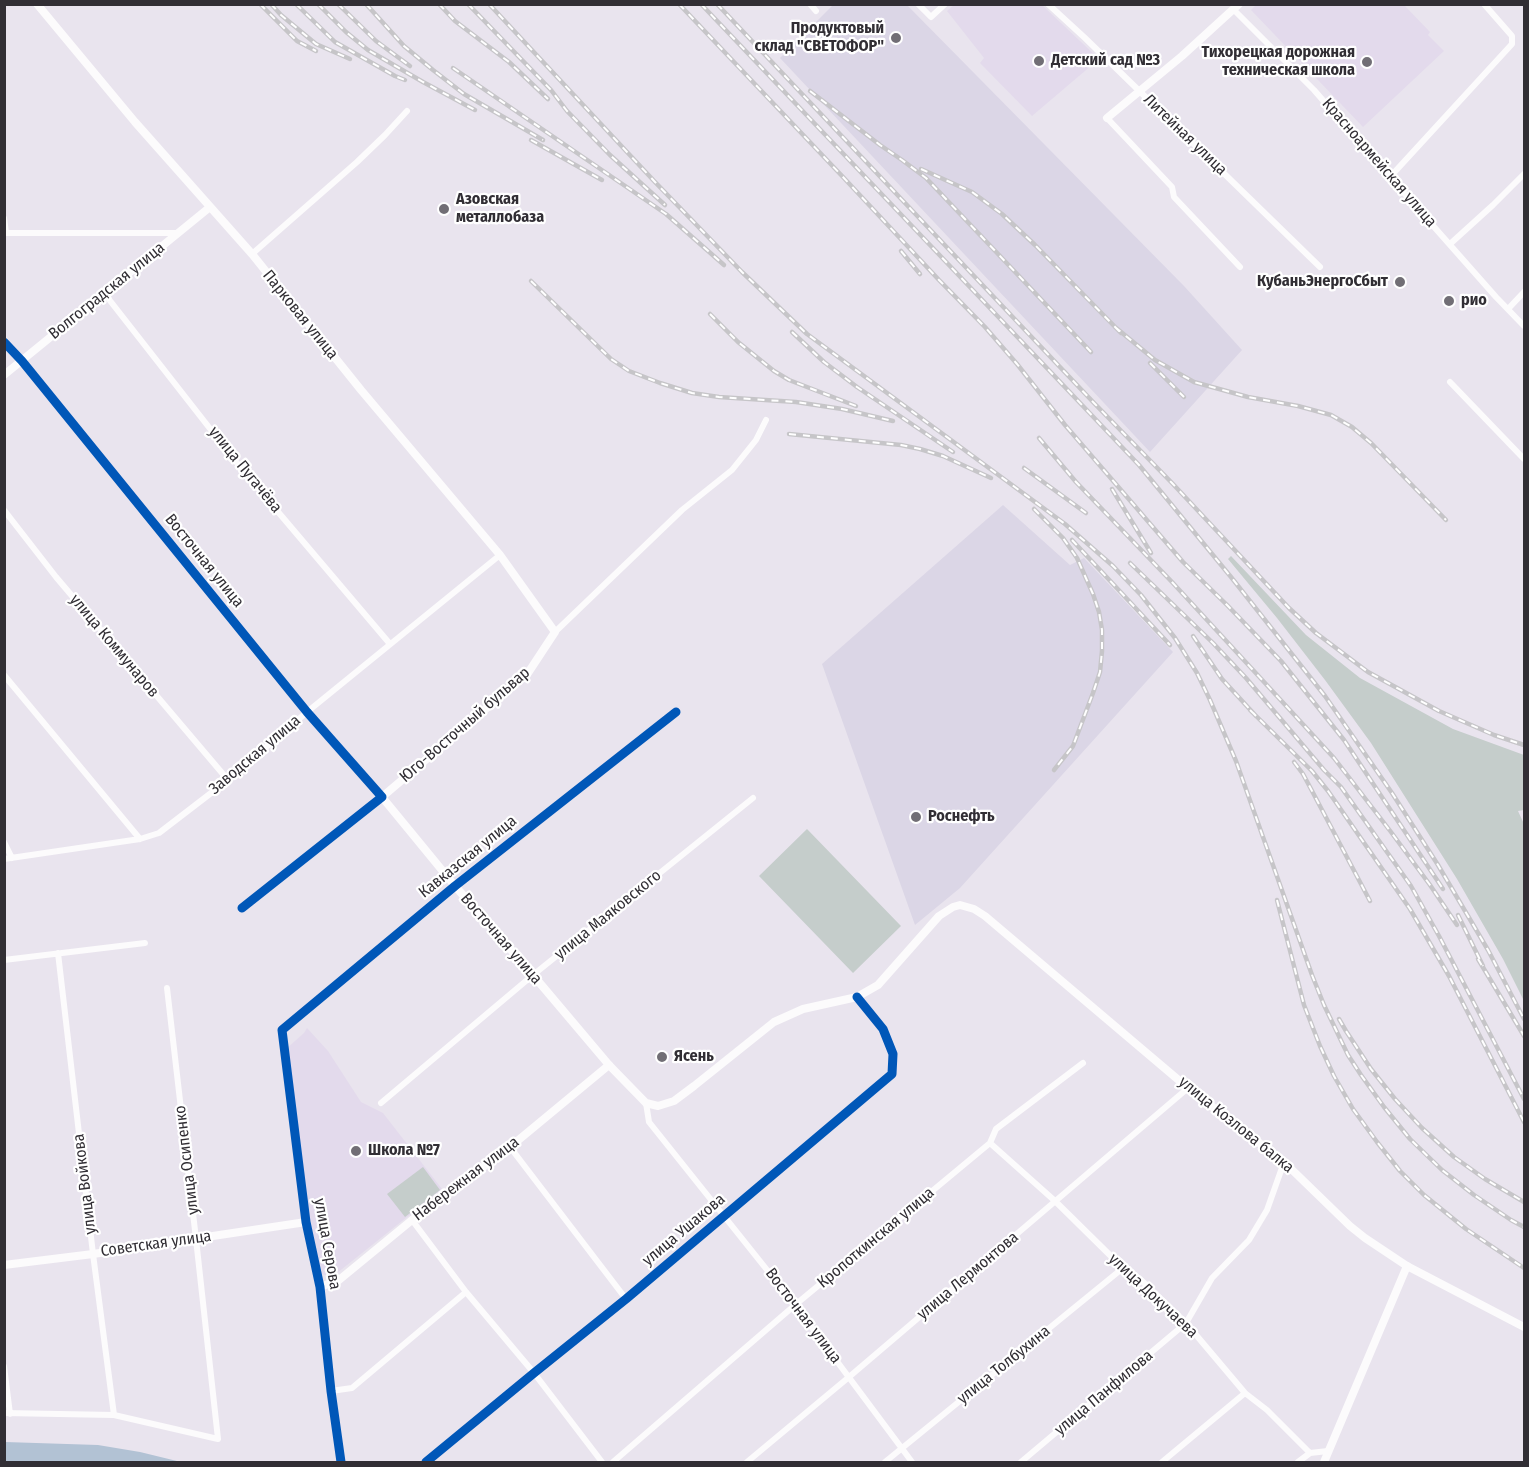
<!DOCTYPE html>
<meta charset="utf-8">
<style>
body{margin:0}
#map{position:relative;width:1529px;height:1467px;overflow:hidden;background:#e9e4ee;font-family:"Fira Sans Condensed",sans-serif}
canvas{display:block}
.frame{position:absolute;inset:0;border:6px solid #312e34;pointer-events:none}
</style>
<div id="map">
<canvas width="1529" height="1467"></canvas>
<div class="frame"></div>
</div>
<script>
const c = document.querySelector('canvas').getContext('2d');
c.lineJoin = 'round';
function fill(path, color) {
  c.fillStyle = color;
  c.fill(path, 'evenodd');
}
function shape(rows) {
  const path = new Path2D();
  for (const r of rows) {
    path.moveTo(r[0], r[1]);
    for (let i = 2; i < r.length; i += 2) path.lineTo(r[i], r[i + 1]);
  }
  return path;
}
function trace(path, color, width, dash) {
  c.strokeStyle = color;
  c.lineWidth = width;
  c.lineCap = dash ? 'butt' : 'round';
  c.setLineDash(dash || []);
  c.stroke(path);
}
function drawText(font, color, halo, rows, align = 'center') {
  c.font = font + ' "Fira Sans Condensed",sans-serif';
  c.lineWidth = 4.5;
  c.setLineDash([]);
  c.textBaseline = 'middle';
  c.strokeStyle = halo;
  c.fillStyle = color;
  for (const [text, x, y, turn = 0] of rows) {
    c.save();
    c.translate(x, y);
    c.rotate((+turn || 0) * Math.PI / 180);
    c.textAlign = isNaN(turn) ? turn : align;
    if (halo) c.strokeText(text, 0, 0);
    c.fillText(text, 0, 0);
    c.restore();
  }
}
fill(shape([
 [833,5,907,5,1184,286,1242,350,1150,452,780,58],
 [1003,505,1070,565,1084,558,1173,652,960,888,915,925,822,664]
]), '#dbd6e6');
fill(shape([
 [1257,4,1404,5,1430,32,1428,35,1444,51,1363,127,1251,10],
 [954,5,1042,5,1099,59,1032,116,980,63,984,58,947,11],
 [307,1028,328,1051,361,1102,383,1113,442,1189,332,1277,321,1274,309,1215,286,1049,304,1033]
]), '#e3daec');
fill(shape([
 [1231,556,1306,635,1360,678,1453,729,1524,755,1524,810,1518,811,1524,824,1524,1001,1503,959,1457,879,1371,743,1325,680,1277,618,1228,559],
 [807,829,901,926,853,973,759,876],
 [423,1167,440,1190,405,1217,387,1194]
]), '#c5cdcb');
fill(shape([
 [5,1442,98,1445,140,1452,181,1462,5,1462]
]), '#b2c2d4');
trace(shape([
 [810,4,816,11],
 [918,4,931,17,945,4],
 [1048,4,1085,38,1320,267],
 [1234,10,1314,90,1390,177,1496,297,1524,326],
 [1107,118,1172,187,1174,197,1240,267],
 [1390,177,1512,44,1512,36,1484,4],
 [4,218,6,233],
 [4,233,177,233],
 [1450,244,1493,205,1524,174],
 [252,254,357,162,385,135,407,111],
 [104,293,240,467,390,644],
 [1508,309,1524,292],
 [4,342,22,361,307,712,382,797,242,908],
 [1450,382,1524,459],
 [4,510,56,577,228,780],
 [555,632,682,510,732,470,756,440,766,420],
 [4,675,140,839],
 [4,842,12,858],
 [4,859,140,839,159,833,228,780,307,712,500,555],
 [58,953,93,1254,114,1415],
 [4,960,145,943],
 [381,1103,533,975,753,798],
 [646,1103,649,1122,795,1305,912,1462],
 [990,1143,1055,1201,1123,1268,1140,1279,1186,1323,1245,1393,1267,1410,1310,1453],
 [510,1147,626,1299],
 [412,1220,466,1292,534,1373,602,1462],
 [306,1222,282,1030,455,886,676,712],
 [320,1287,331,1391,341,1462],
 [4,1366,10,1414],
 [331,1391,352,1388,466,1292],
 [4,1413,114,1415,218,1439,196,1239,167,988],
 [426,1462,534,1373,626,1299,892,1074,893,1054,883,1029,857,997],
 [613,1462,795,1305,990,1143,996,1129,1083,1063],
 [747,1462,849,1377,1188,1088],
 [885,1462,1123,1268],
 [1021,1462,1186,1323,1212,1278,1249,1240,1267,1210,1284,1162],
 [1162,1462,1245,1393],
 [1298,1462,1310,1453,1328,1451]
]), '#fcfbfc', 6);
trace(shape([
 [1107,118,1182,56,1239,4],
 [4,1265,93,1254,306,1222,320,1287,339,1280,412,1220,510,1147,609,1065],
 [1324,1462,1407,1266]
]), '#fcfbfc', 8);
trace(shape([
 [37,4,135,122,252,254,361,390,500,555,555,632,528,673,382,797,455,886,533,975,609,1065,646,1103,658,1106,674,1101,694,1086,774,1022,803,1009,857,997,878,985,939,916,953,907,960,905,974,909,985,916,1188,1088,1284,1162,1350,1226,1365,1238,1407,1266,1524,1327],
 [4,375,210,207]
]), '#fcfbfc', 8);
const rail = shape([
 [260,4,297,41,316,51],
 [271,4,281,15,316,44,350,59],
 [296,4,335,42,395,76,405,80],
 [318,4,346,32,368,50,423,82,475,110],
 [338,4,376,41,410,66],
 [366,4,404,46,433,70,464,94,543,140],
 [439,4,455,21,509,62,548,99],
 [468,4,551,90,567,111,610,155,665,205],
 [489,4,655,182,742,272,807,334,1065,524,1113,566,1141,595,1175,638,1197,673,1210,700,1236,761,1312,975,1324,1005,1348,1055,1361,1075,1384,1107,1410,1139,1442,1170,1474,1195,1511,1220,1524,1227],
 [679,4,843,177,939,280,985,327,1017,364,1065,425,1183,562,1227,605,1281,661,1344,740,1443,889],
 [701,4,1139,465,1231,577,1325,696,1392,793,1438,865,1488,950,1524,1019],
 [717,4,1094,403,1172,483,1289,608,1316,633,1368,672,1439,711,1494,735,1524,745],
 [453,68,666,214,724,265],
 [810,91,880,145,902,160,926,178,1091,352],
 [531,140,602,180],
 [921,169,972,192,1002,214,1035,245,1121,333],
 [901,251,920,274],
 [531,281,611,359,629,371,660,383,692,393,719,397,796,402,842,409,893,421],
 [710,314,738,342,774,371,789,380,856,406],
 [1115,327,1155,360,1194,382,1248,397,1298,406,1331,415,1352,427,1371,443,1446,520],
 [792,332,824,362,857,387,953,452],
 [1150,363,1184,397],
 [789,434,901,445,920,449,943,456,991,478],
 [1039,438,1076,482,1172,582,1334,758,1391,832,1430,885,1457,925],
 [1024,468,1086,513],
 [1112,489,1151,553],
 [1034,509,1063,538,1077,558,1093,594,1099,612,1102,630,1102,651,1100,672,1093,693,1073,746,1054,770],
 [1072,540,1170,645],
 [1130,563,1213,643,1246,678,1324,770,1341,787,1411,886,1439,936,1524,1099],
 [1193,636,1222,679,1256,716],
 [1250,710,1312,771,1328,791,1410,909,1449,976,1524,1122],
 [1294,762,1303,774,1311,789,1370,901],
 [1277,900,1304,1005,1320,1046,1334,1076,1353,1109,1377,1142,1400,1171,1424,1195,1466,1229,1524,1268],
 [1458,915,1483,966],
 [1478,959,1524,1036],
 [1339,1019,1346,1031,1371,1069,1395,1099,1422,1128,1454,1157,1485,1179,1524,1202]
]);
trace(rail, '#c6c5c8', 4.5);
trace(rail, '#fff', 2, [7]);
trace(shape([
 [4,342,22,361,307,712,382,797,242,908],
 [341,1462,331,1391,320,1287,306,1222,282,1030,455,886,676,712],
 [426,1462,534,1373,626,1299,892,1074,893,1054,883,1029,857,997]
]), '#0057b8', 9);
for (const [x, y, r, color] of [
 [896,38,6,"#716e75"],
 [1039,61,6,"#716e75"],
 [1367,62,6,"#716e75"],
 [444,209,6,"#716e75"],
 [1400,282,6,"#716e75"],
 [1449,301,6,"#716e75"],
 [916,817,6,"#716e75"],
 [662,1057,6,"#716e75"],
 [356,1151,6,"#716e75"]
]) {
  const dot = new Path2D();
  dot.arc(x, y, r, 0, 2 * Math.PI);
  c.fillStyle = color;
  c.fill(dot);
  trace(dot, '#fff', 2);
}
drawText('bold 16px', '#312e34', '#fff', [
 ["Продуктовый",884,29,"right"],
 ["склад \"СВЕТОФОР\"",884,47,"right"],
 ["Тихорецкая дорожная",1355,53,"right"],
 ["техническая школа",1355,71,"right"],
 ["Детский сад №3",1051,61],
 ["Азовская",456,200],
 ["металлобаза",456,218],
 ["КубаньЭнергоСбыт",1388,282,"right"],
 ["рио",1461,301],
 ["Роснефть",928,817],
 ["Ясень",674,1057],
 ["Школа №7",368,1151]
], 'left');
drawText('16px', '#312e34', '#fff', [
 ["Литейная улица",1185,135,44],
 ["Красноармейская улица",1379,163,49],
 ["Волгоградская улица",107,291,-39],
 ["Парковая улица",300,315,51],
 ["улица Пугачёва",245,470,51],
 ["Восточная улица",204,561,51],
 ["улица Коммунаров",114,646,50],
 ["Юго-Восточный бульвар",465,725,-41],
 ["Заводская улица",255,755,-40],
 ["Кавказская улица",468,857,-39],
 ["улица Маяковского",608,915,-39],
 ["Восточная улица",501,939,49],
 ["улица Козлова балка",1236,1125,39],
 ["улица Осипенко",187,1160,-97],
 ["Набережная улица",466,1179,-37],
 ["улица Войкова",85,1184,-97],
 ["улица Ушакова",684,1230,-40],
 ["Кропоткинская улица",876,1238,-40],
 ["Советская улица",156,1244,-8],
 ["улица Серова",327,1244,80],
 ["улица Лермонтова",968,1276,-40],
 ["улица Докучаева",1153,1296,43],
 ["Восточная улица",803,1316,53],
 ["улица Толбухина",1004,1365,-39],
 ["улица Панфилова",1104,1393,-40]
]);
</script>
